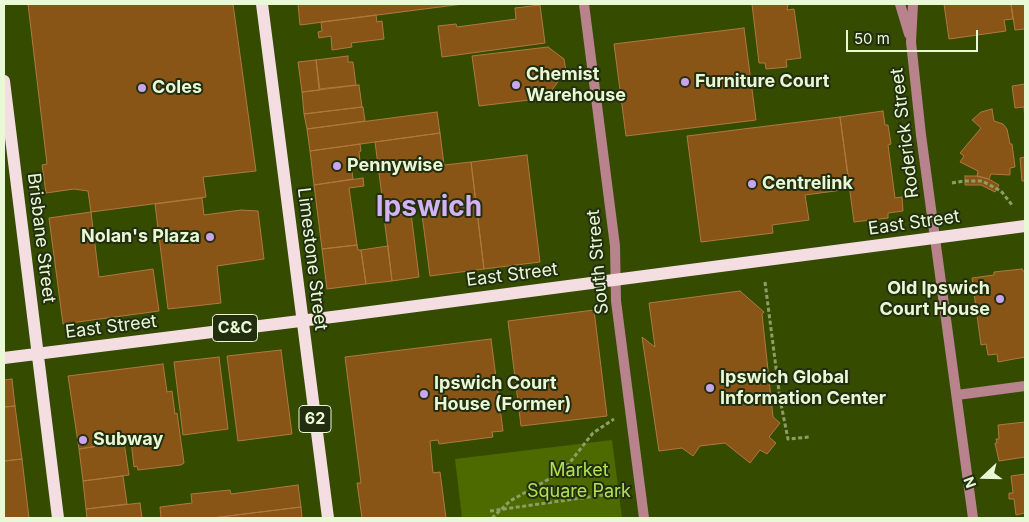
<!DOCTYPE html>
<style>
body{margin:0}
#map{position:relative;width:1029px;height:522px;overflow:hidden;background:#354c00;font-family:Inter,sans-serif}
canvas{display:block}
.frame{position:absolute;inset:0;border:5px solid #e9f9d5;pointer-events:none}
.north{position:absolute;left:959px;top:452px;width:50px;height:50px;-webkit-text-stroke:4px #232e11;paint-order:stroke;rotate:249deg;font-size:14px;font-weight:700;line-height:20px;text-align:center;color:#e9f9d5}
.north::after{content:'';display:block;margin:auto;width:18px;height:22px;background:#e9f9d5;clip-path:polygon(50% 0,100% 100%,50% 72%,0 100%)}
.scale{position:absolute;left:846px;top:30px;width:132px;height:22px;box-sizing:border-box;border:2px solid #e9f9d5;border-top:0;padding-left:6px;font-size:15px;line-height:18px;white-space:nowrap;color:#e9f9d5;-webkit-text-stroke:4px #232e11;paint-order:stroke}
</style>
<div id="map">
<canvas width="1029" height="522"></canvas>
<div class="frame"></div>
<div class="north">N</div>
<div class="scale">50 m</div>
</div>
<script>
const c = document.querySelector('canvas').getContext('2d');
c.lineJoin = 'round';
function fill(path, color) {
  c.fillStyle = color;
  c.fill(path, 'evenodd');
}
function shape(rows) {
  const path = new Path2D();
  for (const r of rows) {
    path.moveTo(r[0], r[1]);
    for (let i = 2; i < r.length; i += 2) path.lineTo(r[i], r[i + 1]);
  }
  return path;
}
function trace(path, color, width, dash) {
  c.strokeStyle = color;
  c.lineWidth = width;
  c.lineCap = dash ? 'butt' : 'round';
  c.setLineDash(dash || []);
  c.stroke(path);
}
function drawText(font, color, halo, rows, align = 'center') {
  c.font = font + ' Inter,sans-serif';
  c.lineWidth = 4;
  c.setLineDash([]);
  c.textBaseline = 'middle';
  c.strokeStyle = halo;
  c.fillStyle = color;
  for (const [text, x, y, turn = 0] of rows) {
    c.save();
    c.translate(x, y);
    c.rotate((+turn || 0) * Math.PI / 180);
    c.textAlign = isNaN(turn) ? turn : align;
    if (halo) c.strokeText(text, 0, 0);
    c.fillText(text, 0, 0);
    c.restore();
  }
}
fill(shape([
 [612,440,622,518,462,518,455,459]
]), '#4c6a00');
const building = shape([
 [28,4,233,4,256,171,203,177,206,197,91,212,88,191,74,189,46,193,42,165,47,164,28,4],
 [298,4,463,4,300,25,298,4],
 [752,4,788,4,787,10,794,9,801,58,786,60,787,67,766,69,765,63,759,63,752,4],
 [944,4,1011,4,1013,19,1004,20,1006,31,949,39,944,4],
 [1011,4,1025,4,1025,29,1015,30,1011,4],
 [540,5,545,43,442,57,438,26,456,24,457,27,516,19,515,8,540,5],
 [376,15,377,22,382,21,384,39,351,43,352,47,332,50,331,36,319,38,318,32,322,31,321,22,376,15],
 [744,28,756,120,626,136,614,44,744,28],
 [548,47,564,59,566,71,546,98,479,106,472,56,548,47],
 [348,56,348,62,353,62,356,85,319,89,316,60,348,56],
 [316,60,320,90,302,92,298,62,316,60],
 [1025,84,1025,121,1024,107,1015,108,1012,86,1025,84],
 [359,85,362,107,304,114,302,92,359,85],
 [362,107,363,107,365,121,307,129,304,114,362,107],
 [992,109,994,121,1003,124,1007,129,1010,144,1012,144,1015,167,1010,168,1010,175,991,174,989,179,977,176,978,171,960,162,964,156,960,153,981,128,972,120,981,112,992,109],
 [883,111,885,125,888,125,891,144,888,145,895,198,902,197,903,211,888,213,888,218,854,222,840,117,883,111],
 [437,112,440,133,310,151,307,129,437,112],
 [840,117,850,189,805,195,809,220,772,225,773,233,701,242,687,136,840,117],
 [440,133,444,165,471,162,484,269,430,276,420,199,383,204,375,142,440,133],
 [360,144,361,151,359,152,360,162,351,163,353,179,314,185,310,151,360,144],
 [527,155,540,262,484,269,471,162,527,155],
 [1025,157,1025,181,1022,181,1020,158,1025,157],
 [965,176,977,176,989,179,999,185,995,192,981,185,965,185,965,176],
 [363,178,364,186,349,188,357,245,322,249,314,185,363,178],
 [202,198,204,215,241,210,258,211,264,259,217,266,221,303,168,309,155,204,202,198],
 [91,212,99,277,153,269,159,311,63,324,49,218,91,212],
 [411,213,419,277,392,281,384,217,411,213],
 [357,245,358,250,361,250,366,284,327,289,322,249,357,245],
 [388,246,392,281,366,284,361,250,388,246],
 [1022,269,1023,271,1025,271,1025,357,998,362,997,354,988,355,986,344,981,345,972,278,994,275,994,272,1022,269],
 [740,291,764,312,762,314,773,417,780,423,769,437,776,443,767,454,760,450,750,463,725,443,700,446,693,456,682,448,659,451,642,337,655,347,649,303,740,291],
 [594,310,607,416,521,426,508,321,594,310],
 [491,339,503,431,492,432,493,437,439,444,438,440,430,441,433,473,440,472,446,518,362,518,357,483,361,483,345,357,491,339],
 [281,350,292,434,238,441,227,356,281,350],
 [219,357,228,429,183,435,174,362,219,357],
 [163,364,167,392,172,391,175,414,177,413,184,463,181,465,138,470,137,466,134,467,131,441,79,449,68,376,163,364],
 [12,379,15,406,4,407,4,380,12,379],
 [15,406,22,459,4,461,4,407,15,406],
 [1025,422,1025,457,999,461,995,443,997,443,996,439,999,439,998,425,1025,422],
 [124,442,129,475,83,481,79,449,124,442],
 [22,459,29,518,4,518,4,461,22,459],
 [1025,474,1025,513,1016,515,1014,499,1009,499,1009,493,1013,493,1011,476,1025,474],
 [123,476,127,504,86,509,83,481,123,476],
 [298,485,301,507,212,518,161,518,160,507,192,503,191,494,230,490,231,494,298,485],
 [140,503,142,518,87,518,86,509,140,503],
 [301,507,302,518,212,518,301,507]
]);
fill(building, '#885517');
trace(building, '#ae793f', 1);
trace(shape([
 [952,183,964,181,982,181,1001,191,1012,205],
 [765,282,780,399,788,439,809,437],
 [490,511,624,492],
 [492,518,510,501,549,479,567,466,593,433,614,419]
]), '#8b9f66', 3, [4, 2.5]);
trace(shape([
 [584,4,615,246,616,301,644,518],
 [957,395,1025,386]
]), '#b9838e', 10);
trace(shape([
 [900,4,909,34],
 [913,4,911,42,921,135,973,518]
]), '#b9838e', 10);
trace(shape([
 [262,4,328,518],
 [4,81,58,518],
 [4,358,340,316,1025,226]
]), '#f5dee2', 12);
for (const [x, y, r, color] of [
 [685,82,5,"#c9a5ee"],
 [516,85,5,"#c9a5ee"],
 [142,88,5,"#c9a5ee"],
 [337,166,5,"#c9a5ee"],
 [752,184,5,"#c9a5ee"],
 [210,237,5,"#c9a5ee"],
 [1000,299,5,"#c9a5ee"],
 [710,388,5,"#c9a5ee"],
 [424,394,5,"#c9a5ee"],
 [83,440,5,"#c9a5ee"]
]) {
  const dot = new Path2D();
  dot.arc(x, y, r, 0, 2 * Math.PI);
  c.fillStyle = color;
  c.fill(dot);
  trace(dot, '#232e11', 2);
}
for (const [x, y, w] of [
 [235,328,45],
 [315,419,32]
]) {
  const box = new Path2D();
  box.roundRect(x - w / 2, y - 13.5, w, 27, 4);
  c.fillStyle = '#232e11';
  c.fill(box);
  trace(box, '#e9f9d5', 1);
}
drawText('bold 16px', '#e9f9d5', null, [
 ["C&C",235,328],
 ["62",315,419]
]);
drawText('bold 18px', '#e9f9d5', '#232e11', [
 ["Chemist",526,75],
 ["Warehouse",526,96],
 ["Furniture Court",695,82],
 ["Coles",152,88],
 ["Pennywise",347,166],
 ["Centrelink",762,184],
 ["Nolan's Plaza",200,237,"right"],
 ["Old Ipswich",990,289,"right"],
 ["Court House",990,310,"right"],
 ["Ipswich Global",720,378],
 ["Information Center",720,399],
 ["Ipswich Court",434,384],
 ["House (Former)",434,405],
 ["Subway",93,440]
], 'left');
drawText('18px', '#e9f9d5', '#232e11', [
 ["Roderick Street",905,133,-97],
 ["East Street",914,223,-8],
 ["Brisbane Street",41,238,83],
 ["Limestone Street",312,259,83],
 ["South Street",598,262,-95],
 ["East Street",512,275,-7],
 ["East Street",111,327,-7]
]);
drawText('18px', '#b1e353', '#232e11', [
 ["Market",579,471],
 ["Square Park",579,492]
]);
drawText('bold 28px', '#d3b2f6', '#232e11', [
 ["Ipswich",429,208]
]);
</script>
